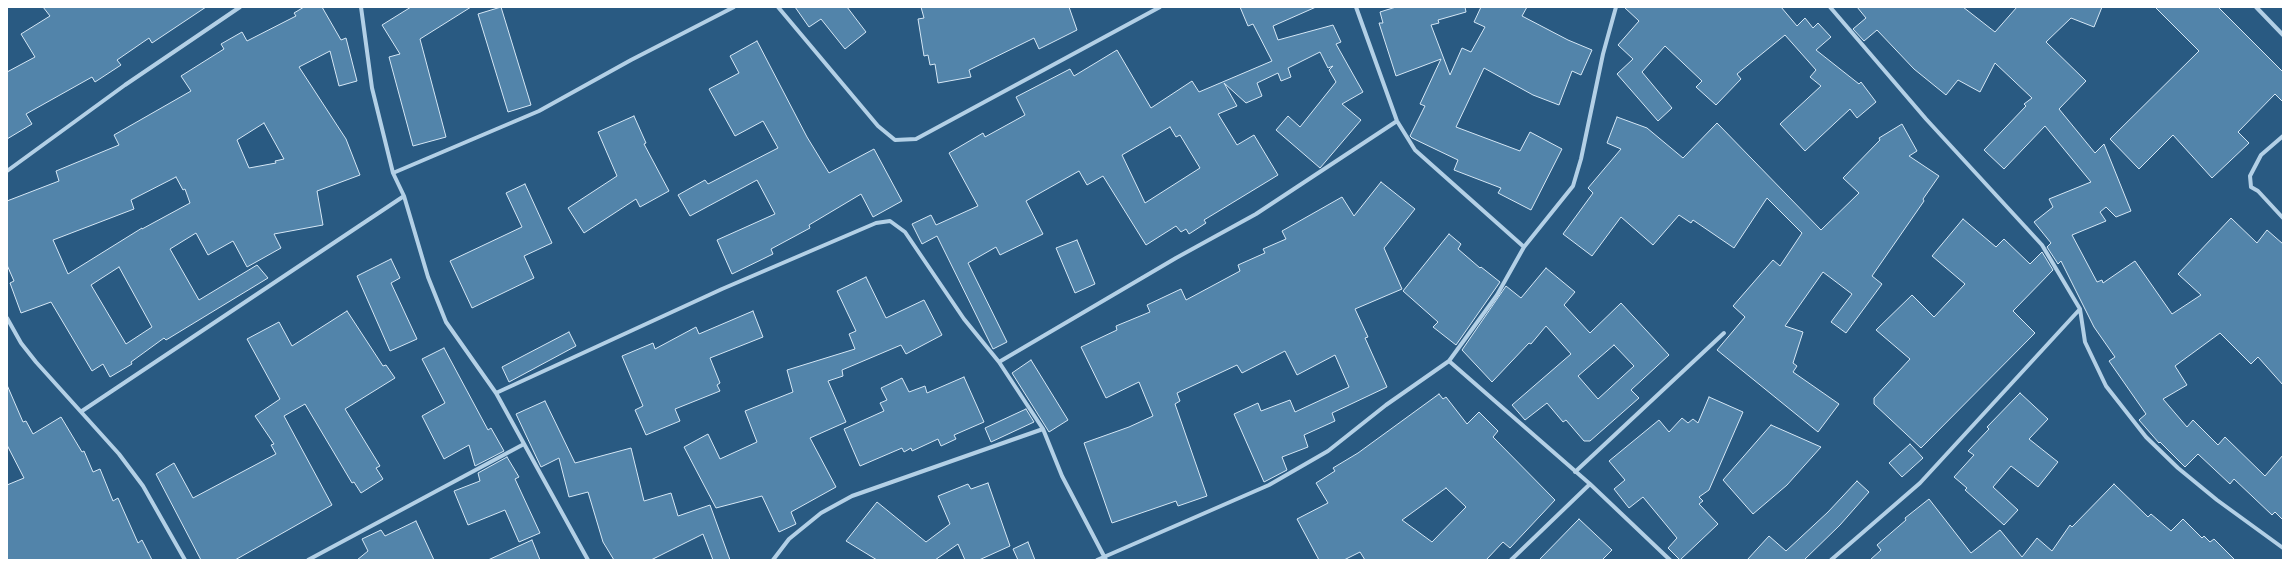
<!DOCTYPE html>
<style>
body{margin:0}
#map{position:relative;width:2290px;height:567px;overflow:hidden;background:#295a82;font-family:"Roboto Condensed",sans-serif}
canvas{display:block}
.frame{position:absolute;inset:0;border:8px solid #fff;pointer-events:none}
</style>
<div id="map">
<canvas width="2290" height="567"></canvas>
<div class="frame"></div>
</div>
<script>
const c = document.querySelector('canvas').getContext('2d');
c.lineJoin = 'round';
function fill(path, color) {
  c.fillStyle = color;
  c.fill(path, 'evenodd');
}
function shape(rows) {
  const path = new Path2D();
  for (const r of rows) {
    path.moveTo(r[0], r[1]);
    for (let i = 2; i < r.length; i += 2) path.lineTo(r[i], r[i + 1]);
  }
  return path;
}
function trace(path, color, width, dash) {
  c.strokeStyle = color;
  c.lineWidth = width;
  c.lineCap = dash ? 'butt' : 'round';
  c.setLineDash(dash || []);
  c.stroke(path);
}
const building = shape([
 [43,7,206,7,152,43,149,38,117,60,121,65,95,82,92,77,26,114,32,124,7,139,7,72,35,57,21,34,50,16,43,7],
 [304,7,322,7,341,40,346,38,357,81,339,86,330,51,299,67,346,139,360,175,317,191,323,225,274,234,281,248,247,267,233,241,208,255,196,233,170,249,199,300,257,265,268,278,166,340,164,338,131,362,132,364,110,377,103,364,92,371,51,302,21,313,10,283,14,281,7,265,7,201,59,181,56,171,119,145,114,135,191,91,181,76,224,49,221,44,242,32,247,41,296,16,294,13,304,7],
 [264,123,284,159,275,161,276,163,249,168,237,140,264,123],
 [176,177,183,190,185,189,190,203,142,229,142,228,68,274,53,240,134,209,131,200,176,177],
 [119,267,152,327,126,344,91,285,119,267],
 [411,7,471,7,420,39,446,137,413,146,389,57,400,54,382,25,411,7],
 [501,7,531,105,508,112,478,14,501,7],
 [795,7,847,7,866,32,845,49,821,19,809,27,795,7],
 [921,7,1069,7,1077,30,1039,49,1034,38,969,70,971,77,938,83,935,64,930,65,928,55,924,56,918,19,924,18,921,7],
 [1240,7,1316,7,1273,26,1278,40,1333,25,1341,42,1336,44,1363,92,1342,104,1361,120,1320,168,1276,130,1288,116,1300,127,1336,82,1329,70,1333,66,1328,68,1320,52,1288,68,1291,77,1281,81,1278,73,1257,83,1262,96,1246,103,1224,83,1237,106,1218,114,1237,145,1254,135,1278,175,1204,220,1206,223,1189,234,1186,229,1181,232,1176,226,1146,245,1103,176,1087,185,1079,171,1026,201,1043,234,1000,255,996,247,968,263,1007,342,993,349,937,236,922,244,912,224,931,215,936,225,978,206,949,153,983,133,985,137,1025,115,1016,97,1070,69,1074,76,1117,50,1151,108,1192,81,1199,92,1272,61,1253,24,1248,26,1240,7],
 [1170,127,1176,137,1180,135,1200,168,1145,203,1122,155,1170,127],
 [1396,7,1465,7,1466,12,1438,20,1439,23,1431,25,1450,75,1462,48,1471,52,1485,27,1474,22,1481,7,1527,7,1522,16,1568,40,1592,50,1581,75,1572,71,1559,105,1533,95,1484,68,1456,127,1520,151,1530,132,1562,149,1531,210,1498,193,1501,188,1454,170,1458,160,1412,138,1410,136,1425,106,1420,104,1441,59,1396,76,1379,23,1383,23,1380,12,1396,7],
 [1624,7,1781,7,1797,26,1805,18,1813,28,1818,23,1831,37,1816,50,1859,84,1861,82,1876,102,1857,118,1850,109,1805,151,1780,124,1821,86,1810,77,1816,70,1785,35,1737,74,1741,79,1716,105,1696,87,1702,81,1665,46,1642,72,1672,108,1658,121,1617,74,1633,59,1618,45,1639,21,1624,7],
 [1857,7,1963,7,1995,32,2017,7,2102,7,2094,27,2071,18,2046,42,2086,81,2059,109,2095,153,2104,144,2131,211,2116,217,2106,207,2100,212,2106,221,2072,235,2097,282,2102,280,2103,283,2135,261,2172,314,2201,295,2178,274,2231,218,2257,243,2267,230,2283,244,2283,385,2258,357,2251,364,2220,333,2175,366,2187,385,2163,399,2187,427,2193,420,2218,445,2225,437,2265,476,2283,455,2283,520,2275,512,2272,515,2234,479,2230,484,2198,454,2185,467,2160,442,2159,443,2139,420,2146,414,2109,361,2115,357,2094,327,2061,261,2058,264,2047,247,2051,243,2034,222,2053,207,2049,199,2091,182,2045,126,2004,169,1984,150,2026,106,2024,104,2032,98,1995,63,1980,92,1958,80,1946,95,1914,69,1877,30,1864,41,1853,29,1866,18,1857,7],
 [2155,7,2218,7,2283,72,2283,102,2275,94,2238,132,2249,143,2212,178,2173,135,2139,169,2110,139,2199,51,2155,7],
 [757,41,807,137,829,173,874,149,902,201,873,217,861,194,809,225,810,228,771,249,773,254,732,274,717,240,775,214,757,180,690,216,678,195,705,180,708,184,778,148,763,121,735,136,709,89,739,73,730,56,757,41],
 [634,116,646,143,644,144,669,191,640,207,636,199,584,233,568,208,617,176,598,132,634,116],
 [1617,117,1647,128,1683,158,1717,123,1821,230,1859,193,1843,178,1880,140,1879,138,1902,124,1917,151,1909,156,1939,176,1923,199,1924,201,1872,276,1882,284,1846,333,1831,322,1852,294,1823,272,1785,326,1803,332,1793,363,1797,366,1793,372,1839,404,1818,432,1717,350,1745,317,1733,306,1773,260,1780,266,1802,233,1767,198,1734,248,1693,220,1691,223,1679,215,1653,245,1621,217,1592,256,1563,234,1593,193,1588,188,1621,149,1607,143,1617,117],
 [1381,182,1415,209,1384,248,1402,289,1355,309,1368,337,1365,338,1387,387,1332,413,1335,421,1304,435,1308,447,1282,457,1287,470,1264,482,1234,414,1258,403,1261,411,1290,400,1295,412,1349,387,1335,355,1297,375,1285,351,1242,373,1237,365,1177,393,1180,401,1175,404,1207,496,1178,506,1176,501,1112,523,1084,443,1129,427,1153,416,1139,382,1106,398,1081,347,1117,330,1116,326,1150,312,1147,305,1181,289,1186,300,1240,271,1238,265,1265,253,1263,249,1286,239,1282,231,1342,197,1354,216,1381,182],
 [525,184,552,243,524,256,534,278,472,308,450,261,522,227,506,193,525,184],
 [1963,219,1996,247,2004,239,2030,264,2042,252,2053,270,2013,311,2035,333,1921,448,1874,404,1874,398,1910,359,1876,330,1912,295,1934,317,1965,284,1932,256,1963,219],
 [1449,234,1461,244,1458,249,1480,268,1481,267,1500,282,1456,345,1433,327,1438,322,1403,291,1449,234],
 [1077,240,1095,284,1075,293,1056,248,1077,240],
 [391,259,400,278,391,283,417,339,390,351,357,276,391,259],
 [1546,268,1575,292,1564,305,1590,333,1621,303,1669,355,1631,390,1639,398,1590,441,1584,441,1566,420,1563,422,1547,403,1525,420,1512,405,1571,354,1546,326,1531,344,1529,343,1492,382,1462,350,1506,286,1521,298,1546,268],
 [1614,345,1634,366,1598,399,1578,376,1614,345],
 [866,277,886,318,924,300,942,335,906,354,901,345,842,370,843,376,828,381,846,422,810,438,836,487,791,512,796,524,779,532,762,496,716,508,684,447,708,434,720,459,757,442,745,411,793,392,787,370,855,349,849,334,856,331,837,291,866,277],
 [347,311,383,366,386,365,395,378,345,409,380,466,376,468,383,479,361,493,354,482,352,483,305,404,284,416,332,505,235,560,201,560,156,474,174,463,193,498,276,454,271,445,274,444,255,416,280,399,247,339,279,322,292,346,347,311],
 [753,311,763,337,710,358,720,383,717,385,720,391,675,409,680,421,646,435,635,410,643,406,622,356,653,343,655,349,696,327,699,334,753,311],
 [569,332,576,346,509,382,502,367,569,332],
 [444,348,488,430,491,428,504,451,475,466,469,445,444,459,422,416,445,403,422,359,444,348],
 [1031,360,1068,420,1049,432,1012,373,1031,360],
 [964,377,984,422,954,435,956,439,941,446,938,439,912,451,911,448,904,452,902,448,860,466,844,429,884,411,880,403,887,400,881,388,902,378,909,392,925,386,927,393,964,377],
 [7,385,23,422,26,421,33,434,61,417,82,452,84,451,93,472,100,469,113,501,118,498,138,543,142,540,152,560,7,560,7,485,24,478,7,445,7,385],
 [2020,393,2048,419,2029,439,2058,462,2038,487,2011,466,1993,487,2018,510,2004,525,1965,490,1967,488,1954,477,1974,455,1968,451,1989,429,1987,427,2020,393],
 [1439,394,1443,399,1446,397,1467,424,1479,412,1498,431,1493,437,1555,500,1510,548,1503,542,1486,560,1365,560,1360,552,1344,560,1319,560,1297,519,1328,503,1316,483,1335,471,1333,468,1358,453,1439,394],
 [1446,488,1466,507,1432,542,1402,520,1446,488],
 [1709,397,1743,412,1709,490,1699,497,1703,501,1699,504,1718,524,1680,560,1668,548,1677,538,1643,497,1629,508,1614,489,1625,480,1609,461,1659,420,1669,432,1682,418,1688,423,1693,419,1698,423,1709,397],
 [545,401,575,463,631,448,644,501,671,493,678,516,710,505,730,560,713,560,703,534,651,560,614,560,603,542,588,492,569,497,559,458,541,467,516,414,545,401],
 [1026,409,1034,422,991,442,985,428,1026,409],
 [1771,425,1821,447,1787,485,1753,514,1723,480,1771,425],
 [1910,444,1923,458,1902,477,1889,463,1910,444],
 [507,457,519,477,515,479,540,533,519,542,505,510,468,525,454,491,480,481,478,473,507,457],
 [1857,481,1869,492,1840,525,1804,560,1747,560,1769,536,1786,551,1828,512,1857,481],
 [988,483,1010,546,979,560,965,560,958,544,935,560,877,560,846,541,877,502,926,542,950,524,938,496,968,484,971,489,988,483],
 [2114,484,2148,517,2151,514,2171,531,2183,519,2202,538,2204,536,2210,542,2214,539,2235,560,1870,560,1881,550,1877,545,1906,520,1905,518,1929,499,1971,553,2000,530,2022,557,2037,538,2052,551,2070,525,2072,527,2114,484],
 [1579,519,1612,550,1602,560,1539,560,1579,519],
 [416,521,434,560,357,560,368,551,362,539,381,530,385,536,416,521],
 [532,540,540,560,488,560,532,540],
 [1028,542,1035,560,1018,560,1013,549,1028,542]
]);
fill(building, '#5284aa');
trace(building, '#d5e7f5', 1);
trace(shape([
 [361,7,372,88,393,173,404,196,428,277,446,322,496,393,588,560],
 [778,7,878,126,895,140,916,139,1160,7],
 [1356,7,1397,121,1415,150,1524,247],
 [1830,7,1926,119,2042,245,2080,309,2085,342,2106,386,2146,437,2178,468,2217,500,2283,548],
 [2256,7,2283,35],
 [2283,136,2261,155,2250,176,2251,187,2258,191,2283,218],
 [7,171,125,85,240,7],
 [393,173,539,111,631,60,734,7],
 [7,318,21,343,36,362,119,454,143,486,185,560],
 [1449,361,1590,484,1670,560],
 [999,362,1176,258,1256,214,1397,121],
 [496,393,722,289,876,223,890,221,905,232,964,319,999,362,1043,429,1062,476,1106,560],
 [82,411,404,196],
 [1575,472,1724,333],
 [308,560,524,444],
 [773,560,789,539,821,513,852,496,1043,429],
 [1097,560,1269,485,1328,451,1386,405,1449,361,1497,295,1524,247,1573,186,1581,159,1603,54,1616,7],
 [1511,560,1590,484],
 [1831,560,1920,483,2080,309]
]), '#b3d0e6', 4);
</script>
